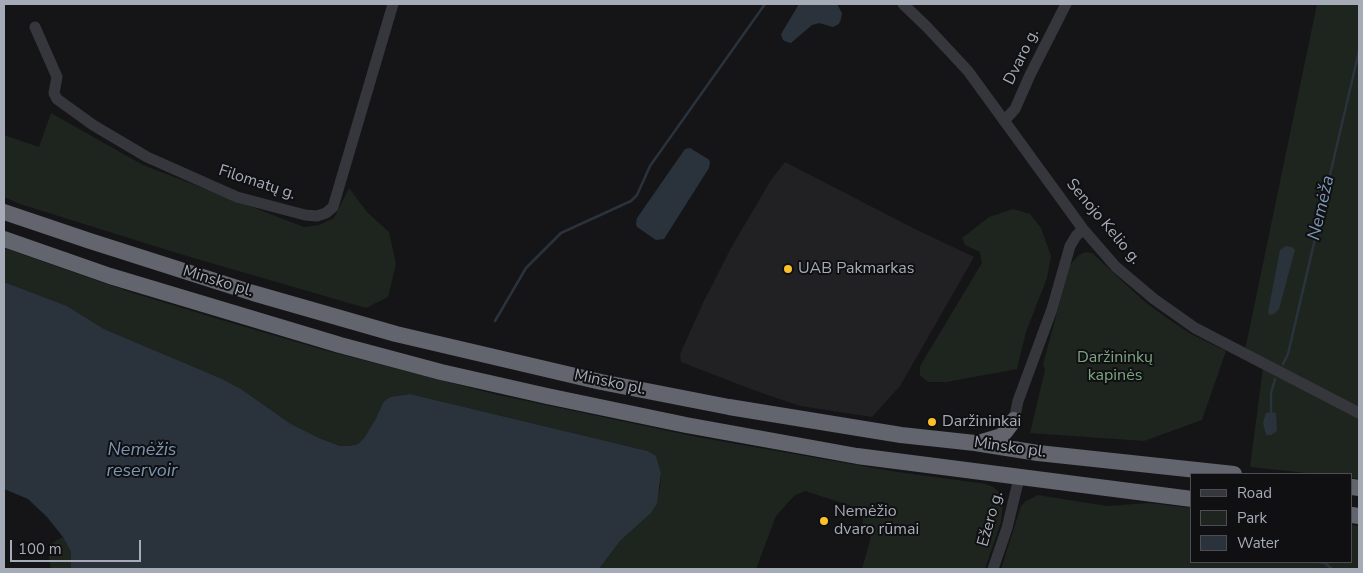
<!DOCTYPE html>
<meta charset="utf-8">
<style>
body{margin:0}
#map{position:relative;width:1363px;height:573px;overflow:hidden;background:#151517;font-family:"Nunito Sans",sans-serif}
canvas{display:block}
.frame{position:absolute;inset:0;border:5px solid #a6abb8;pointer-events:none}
.legend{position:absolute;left:1190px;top:473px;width:162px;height:90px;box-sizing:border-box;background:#101012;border:1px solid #4c4e54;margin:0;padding:6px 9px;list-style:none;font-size:15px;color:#a6abb8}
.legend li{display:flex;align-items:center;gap:10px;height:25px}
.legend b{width:25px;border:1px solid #4c4e54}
.scale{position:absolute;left:10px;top:540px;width:131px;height:22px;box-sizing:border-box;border:2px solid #a6abb8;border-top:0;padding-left:6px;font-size:15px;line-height:18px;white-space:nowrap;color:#a6abb8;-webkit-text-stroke:4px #101012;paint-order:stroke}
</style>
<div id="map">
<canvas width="1363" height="573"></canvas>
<div class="frame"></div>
<ul class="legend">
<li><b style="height:6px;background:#36373c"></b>Road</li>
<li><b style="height:14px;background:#1d251e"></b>Park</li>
<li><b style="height:14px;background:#2a333c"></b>Water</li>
</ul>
<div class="scale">100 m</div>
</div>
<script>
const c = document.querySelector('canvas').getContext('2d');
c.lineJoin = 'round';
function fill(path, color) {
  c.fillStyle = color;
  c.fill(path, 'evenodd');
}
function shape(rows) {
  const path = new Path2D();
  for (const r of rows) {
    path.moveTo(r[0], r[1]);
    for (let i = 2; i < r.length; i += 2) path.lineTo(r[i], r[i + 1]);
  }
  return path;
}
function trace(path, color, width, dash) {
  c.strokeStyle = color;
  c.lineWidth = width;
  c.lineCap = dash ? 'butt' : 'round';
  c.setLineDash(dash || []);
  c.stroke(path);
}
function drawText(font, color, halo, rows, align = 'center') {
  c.font = font + ' "Nunito Sans",sans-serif';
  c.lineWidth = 4;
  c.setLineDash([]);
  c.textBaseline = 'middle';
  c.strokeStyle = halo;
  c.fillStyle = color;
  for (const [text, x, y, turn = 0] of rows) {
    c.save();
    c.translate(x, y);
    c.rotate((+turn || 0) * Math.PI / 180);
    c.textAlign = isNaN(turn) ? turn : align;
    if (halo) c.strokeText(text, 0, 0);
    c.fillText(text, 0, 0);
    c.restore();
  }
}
fill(shape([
 [785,162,915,229,974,257,900,386,872,417,800,406,756,391,681,362,680,354,703,303,731,248,771,180]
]), '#212124');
fill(shape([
 [1317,4,1359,4,1359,479,1352,478,1352,474,1316,474,1250,467,1264,360,1245,350],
 [51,113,143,165,304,227,319,225,334,218,349,188,367,212,389,232,396,264,388,297,366,308,180,254,20,204,4,197,4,135,39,147],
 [1013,209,1030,214,1041,228,1051,256,1047,278,1026,332,1017,369,947,382,928,382,920,375,920,366,982,263,980,252,965,245,962,238,989,217],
 [4,248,130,292,225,321,324,350,494,394,697,437,891,471,986,484,993,487,999,492,1003,501,1001,522,985,569,862,569,871,537,863,524,863,513,858,508,805,491,794,496,776,516,756,569,599,569,620,541,651,513,660,488,661,473,656,457,648,451,410,394,390,397,384,401,375,420,364,438,358,444,349,446,340,446,319,438,291,424,241,389,220,378,104,329,67,306,4,282],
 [1086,252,1092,253,1145,302,1167,318,1191,334,1226,351,1202,420,1144,441,1030,433,1045,370,1043,364,1070,265,1079,255],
 [1038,495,1107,506,1148,503,1192,508,1192,562,1352,562,1352,525,1359,526,1359,569,1001,569,1021,506,1026,501],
 [63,537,71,552,71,569,51,569,48,553,51,545,55,541]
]), '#1d251e');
fill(shape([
 [799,4,837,4,842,13,841,19,839,24,833,27,819,23,812,25,791,43,787,42,783,40,781,34],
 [690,148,708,159,710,162,709,168,664,239,656,240,637,227,636,224,637,218,685,149],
 [1286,246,1292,247,1295,250,1279,309,1274,314,1269,315,1268,312,1280,250],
 [4,282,67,306,104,329,220,378,241,389,291,424,319,438,340,446,349,446,358,444,364,438,375,420,384,401,390,397,410,394,648,451,656,456,661,473,657,503,651,513,620,541,599,569,71,569,71,552,63,537,47,517,28,499,4,489],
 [1271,412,1276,413,1277,431,1271,435,1266,435,1263,423,1266,413]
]), '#2a333c');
trace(shape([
 [495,321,526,268,561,233,631,201,637,195,650,166,765,4],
 [1283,364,1288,354,1359,51],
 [1271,414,1271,393,1275,379],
 [1319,562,1325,563,1332,569]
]), '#2a333c', 2.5);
trace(shape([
 [903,4,927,27,968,71,1083,229,1116,267,1154,299,1195,328,1359,413],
 [35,27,57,77,54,93,57,99,93,125,147,157,237,197,305,215,317,216,326,213,333,207,393,4],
 [1004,121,1015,109,1030,75,1066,4],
 [1014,420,1018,401,1052,309,1070,246,1076,236,1083,229],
 [993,569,1007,528,1019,478]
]), '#36373c', 11);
trace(shape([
 [4,212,90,241,253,293,396,334,601,382,729,407,901,435,975,443,1038,453,1234,474],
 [4,239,110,276,340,345,441,372,547,396,686,425,857,456,1192,499],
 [982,442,1002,436,1014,420],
 [1352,487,1359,488],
 [1352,515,1359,516]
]), '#62646e', 16);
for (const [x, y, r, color] of [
 [788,269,5,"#fcc129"],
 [932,422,5,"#fcc129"],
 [824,521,5,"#fcc129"]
]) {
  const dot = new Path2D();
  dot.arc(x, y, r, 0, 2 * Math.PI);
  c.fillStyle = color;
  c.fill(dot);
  trace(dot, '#101012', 2);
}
drawText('16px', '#a6abb8', '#101012', [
 ["Dvaro g.",1022,57,-64],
 ["Filomatų g.",257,183,18],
 ["Senojo Kelio g.",1103,222,50],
 ["Minsko pl.",218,282,17],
 ["Minsko pl.",610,383,12],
 ["Minsko pl.",1010,448,8],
 ["Ežero g.",991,519,-74]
]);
drawText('16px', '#a6abb8', '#101012', [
 ["UAB Pakmarkas",798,269],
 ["Daržininkai",942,422],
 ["Nemėžio",834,512],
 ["dvaro rūmai",834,530]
], 'left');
drawText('16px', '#7ca481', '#101012', [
 ["Daržininkų",1115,358],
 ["kapinės",1115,376]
]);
drawText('italic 18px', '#7b97b5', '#101012', [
 ["Nemėža",1322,208,-77],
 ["Nemėžis",142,451],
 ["reservoir",142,472]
]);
</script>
